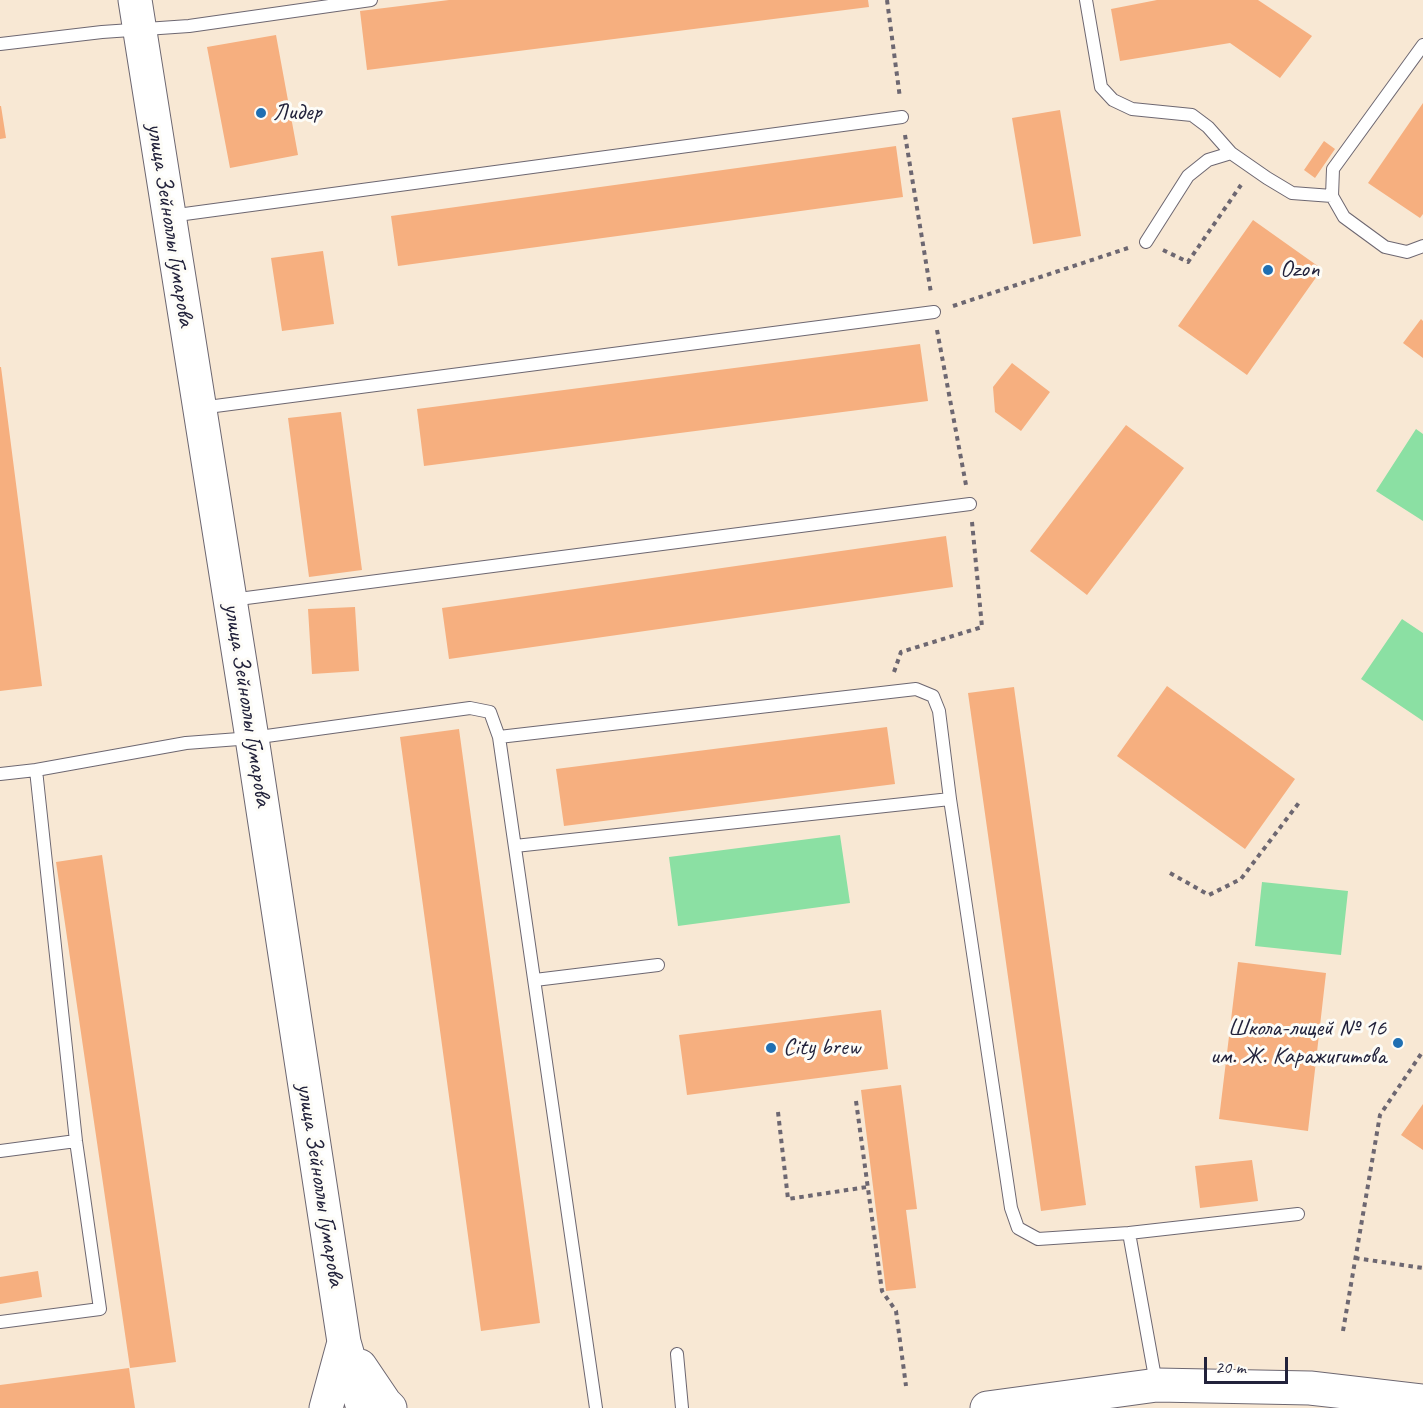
<!DOCTYPE html>
<meta charset="utf-8">
<style>
body{margin:0}
#map{position:relative;width:1423px;height:1408px;overflow:hidden;background:#f8e8d4;font-family:Caveat,sans-serif}
canvas{display:block}
.scale{position:absolute;left:1204px;top:1357px;width:84px;height:27px;box-sizing:border-box;border:3px solid #22223b;border-top:0;padding-left:8px;font-size:18px;line-height:21px;white-space:nowrap;color:#22223b;-webkit-text-stroke:4px #fdfcf7;paint-order:stroke}
</style>
<div id="map">
<canvas width="1423" height="1408"></canvas>
<div class="scale">20 m</div>
</div>
<script>
const c = document.querySelector('canvas').getContext('2d');
c.lineJoin = 'round';
function fill(path, color) {
  c.fillStyle = color;
  c.fill(path, 'evenodd');
}
function shape(rows) {
  const path = new Path2D();
  for (const r of rows) {
    path.moveTo(r[0], r[1]);
    for (let i = 2; i < r.length; i += 2) path.lineTo(r[i], r[i + 1]);
  }
  return path;
}
function trace(path, color, width, dash) {
  c.strokeStyle = color;
  c.lineWidth = width;
  c.lineCap = dash ? 'butt' : 'round';
  c.setLineDash(dash || []);
  c.stroke(path);
}
function drawText(font, color, halo, rows, align = 'center') {
  c.font = font + ' Caveat,sans-serif';
  c.lineWidth = 6;
  c.setLineDash([]);
  c.textBaseline = 'middle';
  c.strokeStyle = halo;
  c.fillStyle = color;
  for (const [text, x, y, turn = 0] of rows) {
    c.save();
    c.translate(x, y);
    c.rotate((+turn || 0) * Math.PI / 180);
    c.textAlign = isNaN(turn) ? turn : align;
    if (halo) c.strokeText(text, 0, 0);
    c.fillText(text, 0, 0);
    c.restore();
  }
}
fill(shape([
 [1416,429,1423,434,1423,521,1376,491],
 [1402,619,1423,633,1423,721,1361,679],
 [840,835,850,903,678,926,669,857],
 [1262,882,1348,891,1341,955,1255,946]
]), '#8be0a3');
fill(shape([
 [449,0,868,0,869,7,367,70,360,11],
 [1157,0,1258,0,1312,36,1280,78,1230,43,1120,61,1111,9],
 [276,35,298,155,230,168,207,47],
 [1423,103,1423,214,1420,218,1368,183],
 [0,106,1,106,6,138,0,139],
 [1060,110,1081,236,1033,244,1012,118],
 [1324,141,1335,149,1315,178,1304,170],
 [896,146,903,197,398,266,391,216],
 [1253,220,1322,269,1247,375,1178,326],
 [323,251,334,324,282,331,271,258],
 [1421,319,1423,321,1423,358,1403,343],
 [920,344,928,401,424,466,417,409],
 [1012,363,1050,392,1021,431,995,412,993,387],
 [0,367,1,367,42,686,0,691],
 [341,412,362,570,309,577,288,418],
 [1126,425,1184,468,1087,595,1030,551],
 [946,536,953,587,449,659,442,608],
 [355,607,359,671,312,674,308,609],
 [1167,686,1295,779,1245,849,1117,756],
 [1014,687,1086,1205,1041,1211,968,693],
 [887,727,895,784,564,826,556,769],
 [459,729,540,1323,481,1331,400,737],
 [102,855,176,1362,130,1368,56,862],
 [1238,962,1326,973,1308,1131,1219,1119],
 [881,1010,888,1069,687,1095,679,1035],
 [901,1085,917,1209,906,1210,916,1288,886,1291,861,1090],
 [1423,1104,1423,1150,1401,1135],
 [1252,1160,1258,1201,1200,1208,1195,1166],
 [38,1271,42,1297,0,1304,0,1277],
 [129,1368,135,1408,0,1408,0,1385]
]), '#f6af7f');
const lane = shape([
 [1086,0,1101,87,1113,100,1132,109,1192,115,1208,127,1231,153],
 [0,44,102,32,189,26,371,0],
 [1332,196,1333,169,1423,45],
 [170,216,902,117],
 [1146,242,1188,176,1208,160,1231,153,1267,178,1292,193,1332,196,1344,217,1385,247,1407,252,1423,246],
 [200,408,934,312],
 [231,600,970,504],
 [499,737,916,689,933,696,939,711,950,799,1011,1208,1018,1228,1038,1239,1129,1233,1156,1383],
 [0,774,36,770],
 [515,846,950,799],
 [535,980,658,965],
 [0,1151,76,1141],
 [1129,1233,1298,1214],
 [0,1322,100,1309,76,1141,36,770,186,743,252,738,470,708,490,712,499,737,596,1408],
 [677,1354,682,1408]
]);
const secondary = shape([
 [987,1408,1157,1385,1310,1388,1423,1401]
]);
const primary = shape([
 [135,0,252,738,344,1342,363,1408],
 [360,1366,385,1403,390,1408],
 [326,1408,344,1342]
]);
trace(lane, '#6d6771', 14);
trace(secondary, '#6d6771', 35);
trace(primary, '#6d6771', 35);
trace(shape([
 [887,0,900,98],
 [905,135,931,293],
 [1163,250,1188,262,1241,185],
 [953,306,1128,248],
 [937,330,966,485],
 [894,672,901,652,982,627,972,522],
 [1170,873,1209,895,1241,879,1301,800],
 [856,1101,882,1291,896,1311,906,1386],
 [778,1112,788,1199,867,1187],
 [1355,1258,1423,1268],
 [1343,1331,1380,1115,1423,1051]
]), '#6d6771', 4, [4.5, 4.5]);
trace(lane, '#fff', 12);
trace(secondary, '#fff', 33);
trace(primary, '#fff', 33);
for (const [x, y, r, color] of [
 [261,113,6,"#1f6fb2"],
 [1268,270,6,"#1f6fb2"],
 [1398,1043,6,"#1f6fb2"],
 [771,1048,6,"#1f6fb2"]
]) {
  const dot = new Path2D();
  dot.arc(x, y, r, 0, 2 * Math.PI);
  c.fillStyle = color;
  c.fill(dot);
  trace(dot, '#fdfcf7', 2);
}
drawText('24px', '#22223b', '#fdfcf7', [
 ["Лидер",273,113],
 ["Ozon",1280,270],
 ["Школа-лицей № 16",1386,1029,"right"],
 ["им. Ж. Каражигитова",1386,1057,"right"],
 ["City brew",783,1048]
], 'left');
drawText('24px', '#22223b', '#fdfcf7', [
 ["улица Зейноллы Гумарова",170,225,81],
 ["улица Зейноллы Гумарова",247,705,81],
 ["улица Зейноллы Гумарова",320,1185,81]
]);
</script>
